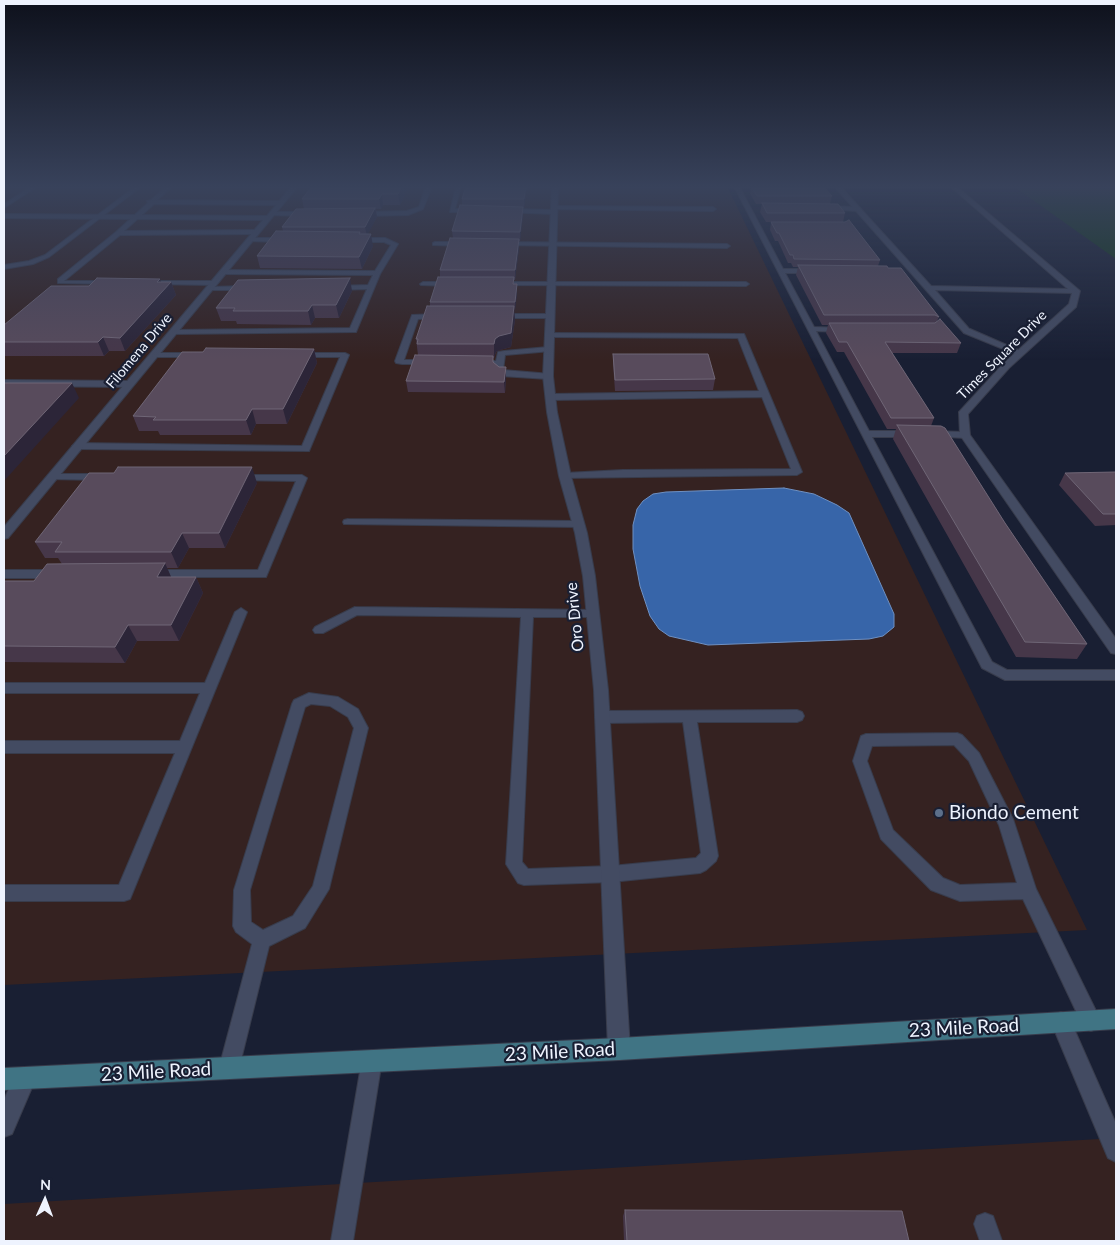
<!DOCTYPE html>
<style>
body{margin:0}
#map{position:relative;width:1120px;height:1245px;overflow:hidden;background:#191f33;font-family:Lato,sans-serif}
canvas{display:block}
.frame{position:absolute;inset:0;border:5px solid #eef3fe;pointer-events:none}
.north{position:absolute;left:20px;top:1175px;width:50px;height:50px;-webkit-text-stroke:4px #191f33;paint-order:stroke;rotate:2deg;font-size:14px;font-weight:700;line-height:20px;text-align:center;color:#eef3fe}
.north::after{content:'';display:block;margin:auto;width:18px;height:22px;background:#eef3fe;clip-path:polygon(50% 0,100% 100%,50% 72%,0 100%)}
</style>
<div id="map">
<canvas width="1120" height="1245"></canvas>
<div class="frame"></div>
<div class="north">N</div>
</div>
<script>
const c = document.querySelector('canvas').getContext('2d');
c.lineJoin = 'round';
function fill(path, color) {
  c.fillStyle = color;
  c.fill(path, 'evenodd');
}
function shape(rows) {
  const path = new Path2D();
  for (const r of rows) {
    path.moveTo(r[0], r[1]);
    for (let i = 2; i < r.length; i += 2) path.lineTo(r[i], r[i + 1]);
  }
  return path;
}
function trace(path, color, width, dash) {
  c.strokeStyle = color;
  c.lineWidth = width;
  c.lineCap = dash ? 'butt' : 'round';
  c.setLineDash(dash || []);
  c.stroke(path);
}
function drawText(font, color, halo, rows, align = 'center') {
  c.font = font + ' Lato,sans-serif';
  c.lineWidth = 4.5;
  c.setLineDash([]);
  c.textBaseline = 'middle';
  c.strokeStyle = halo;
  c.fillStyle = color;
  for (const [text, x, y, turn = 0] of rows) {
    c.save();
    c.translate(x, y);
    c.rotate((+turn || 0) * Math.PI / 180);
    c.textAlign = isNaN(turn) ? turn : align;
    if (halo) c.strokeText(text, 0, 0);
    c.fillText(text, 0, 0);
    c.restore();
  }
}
fill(shape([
 [4,186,727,186,1087,930,4,985],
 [1116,1138,1116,1241,4,1241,4,1204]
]), '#352221');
fill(shape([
 [1013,186,1116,186,1116,259]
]), '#11391a');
const water = shape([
 [784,488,814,494,837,505,849,513,894,614,894,627,883,636,869,639,708,645,669,636,659,629,650,616,640,586,633,549,633,525,637,509,643,501,653,494,666,492,784,488]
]);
fill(water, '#3765a9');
trace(water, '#6e90c2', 1);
const service = shape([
 [32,186,38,186,4,208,4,204,32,186],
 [136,186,142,186,49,257,33,264,4,269,4,265,29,261,45,255,136,186],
 [167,186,173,186,157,200,280,201,283,203,280,205,154,204,124,231,256,230,259,232,256,234,120,235,64,281,107,281,110,283,109,284,58,283,58,279,116,232,148,203,147,201,151,200,167,186],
 [426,186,432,186,423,209,408,215,359,216,356,214,359,212,407,211,419,207,426,186],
 [456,186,461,186,455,209,473,209,475,212,450,212,456,186],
 [734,186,739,186,783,269,813,269,816,271,813,273,785,273,814,327,842,328,846,330,842,332,816,331,869,431,910,431,915,434,910,437,872,437,992,662,1007,670,1116,670,1116,680,1005,680,982,668,734,186],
 [554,206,713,207,716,209,713,211,552,209,554,206],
 [825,206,858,207,861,209,858,211,823,209,825,206],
 [506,209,554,210,557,212,554,214,504,212,506,209],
 [271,212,309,212,312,214,309,216,269,215,271,212],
 [250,238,285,238,288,240,285,242,248,241,247,240,250,238],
 [385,238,398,244,380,274,356,332,173,334,169,332,173,330,350,328,367,289,336,290,332,288,336,286,368,285,373,275,223,274,220,272,223,270,375,271,391,245,384,242,355,242,352,240,355,238,385,238],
 [435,242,465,242,468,244,465,246,433,245,433,243,435,242],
 [502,242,727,244,730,246,727,248,500,245,500,243,502,242],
 [154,281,213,281,216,283,213,285,152,284,151,283,154,281],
 [423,282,451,282,454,284,451,286,421,285,420,284,423,282],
 [499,282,746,282,749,284,746,286,497,285,496,284,499,282],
 [209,287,249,286,253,288,249,290,207,290,207,288,209,287],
 [440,314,444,316,443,318,418,319,404,360,433,360,433,364,402,364,396,363,395,361,412,315,440,314],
 [494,314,550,314,554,316,550,318,497,318,493,316,494,314],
 [964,329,970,329,1025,353,1018,355,964,333,964,329],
 [546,333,744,334,802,472,797,475,561,478,561,474,565,473,623,470,791,469,762,397,551,400,547,397,551,394,759,391,738,338,549,337,546,337,546,333],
 [548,347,552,349,551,351,505,355,503,370,551,374,552,376,548,379,501,376,495,371,496,365,477,365,473,363,477,361,496,361,498,352,504,351,548,347],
 [151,353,196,353,200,355,196,357,151,357,151,353],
 [296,353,345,353,349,355,309,451,77,449,72,446,77,443,302,446,340,357,296,357,296,353],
 [4,380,130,381,134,384,130,387,4,386,4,380],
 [933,431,965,432,970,435,965,438,930,436,930,432,933,431],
 [52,474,102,474,107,477,102,480,48,479,48,475,52,474],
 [239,475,302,475,307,478,266,577,150,577,148,574,150,571,154,570,258,570,296,481,235,480,234,478,239,475],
 [348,519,578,521,583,524,578,527,344,524,343,522,344,520,348,519],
 [4,570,54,570,60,574,54,578,4,578,4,570],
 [355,607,597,610,599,613,597,616,593,617,533,617,522,862,528,869,611,866,696,858,701,853,683,722,602,723,597,721,595,717,597,713,602,711,797,710,802,712,804,716,802,720,797,722,697,722,718,856,716,861,706,870,700,873,611,882,524,885,518,883,506,864,521,617,357,615,323,633,315,633,313,630,315,627,355,607],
 [241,608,247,612,130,899,124,901,4,901,4,885,119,885,175,753,4,753,4,741,180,741,200,693,4,693,4,683,205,683,235,612,241,608],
 [309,693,338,697,358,709,368,728,329,889,305,928,269,946,239,1068,236,1075,229,1078,222,1075,219,1068,252,944,236,932,233,926,234,890,292,704,294,700,309,693],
 [311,704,330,706,348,717,354,728,313,886,293,916,263,930,251,922,250,890,305,707,311,704],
 [957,733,962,735,979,753,1013,819,1036,889,1101,1021,1098,1028,1091,1031,1084,1028,1023,899,960,901,931,890,881,839,853,761,861,736,866,734,957,733],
 [954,745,969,761,999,825,1017,883,960,885,943,878,893,830,867,761,872,746,954,745],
 [372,1050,379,1053,382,1060,353,1241,331,1241,362,1060,365,1053,372,1050],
 [985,1213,993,1216,1002,1241,980,1241,974,1224,977,1216,985,1213]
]);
const minor = shape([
 [292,186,298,186,8,538,4,539,4,527,263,220,4,218,4,214,267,216,292,186],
 [552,186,558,186,553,376,557,412,571,476,587,533,595,576,608,690,630,1049,627,1057,619,1060,611,1057,608,1049,594,690,583,576,575,533,559,476,547,412,543,376,552,186],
 [834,186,840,186,931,286,1068,289,950,186,956,186,1080,291,1076,307,1009,368,968,414,970,435,1116,639,1116,654,1111,653,960,435,959,412,1003,364,1069,304,1072,293,935,290,971,331,964,333,834,186],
 [1061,1012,1068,1015,1116,1124,1116,1162,1108,1158,1051,1022,1054,1015,1061,1012],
 [25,1067,33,1070,36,1078,12,1134,4,1137,4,1100,17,1070,25,1067]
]);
const secondary = shape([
 [1116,1009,1116,1029,619,1060,4,1090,4,1068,619,1038,1116,1009]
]);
trace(service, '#383c4c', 2);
trace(minor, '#383c4c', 2);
trace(secondary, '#383c4c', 2);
fill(service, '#434b62');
fill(minor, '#434b62');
fill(secondary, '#407484');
fill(shape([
 [312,186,409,186,400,205,383,205,381,209,376,209,377,217,367,234,373,246,362,269,260,268,257,256,283,231,282,227,304,209,302,199],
 [466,186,527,186,524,208,523,208,523,215,520,241,519,241,519,248,515,280,514,280,514,284,517,284,517,294,514,312,515,320,511,347,500,350,496,352,494,358,493,358,493,362,506,378,505,393,408,392,406,381,418,355,416,339,430,306,430,302,440,277,440,270,453,238,452,231,462,206,462,199],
 [745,186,823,186,832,196,830,204,845,213,843,222,766,222,760,212,762,204,756,204,750,194,751,186],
 [771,222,880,260,878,266,939,317,937,321,961,343,957,353,892,353,934,418,931,426,1005,523,1087,644,1077,659,1016,657,893,439,896,429,887,429,844,352,837,352,826,333,828,325,822,325,796,275,798,267,793,267,791,263,788,263,778,241,775,241,770,230],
 [161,282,171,282,176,295,125,351,109,351,104,356,4,356,4,325],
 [352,291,339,318,315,318,311,325,237,324,236,321,221,321,216,308],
 [314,349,317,363,287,424,256,424,251,435,160,435,158,431,139,431,133,416,203,352],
 [613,354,715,379,713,390,615,391,613,364],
 [1116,472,1116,525,1095,526,1059,485,1065,473],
 [257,483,225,548,189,548,178,568,167,568,171,577,196,577,203,593,179,641,137,641,125,663,4,662,4,581,34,581,62,564,58,558,45,558,35,542],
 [625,1210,909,1241,624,1241,623,1216]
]), '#463749');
fill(shape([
 [402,186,409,186,400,205,398,194],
 [526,186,527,186,524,208,524,199],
 [382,194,383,205,381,209,379,199],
 [523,207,523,215,520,241,520,232],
 [375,208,377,217,367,236,365,227],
 [371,234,373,246,362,269,359,257],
 [519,239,519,248,515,280,515,270],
 [350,278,352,291,339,318,336,305],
 [160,279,164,290,171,282,176,295,125,351,120,338,157,282],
 [517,284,517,294,515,312,515,302],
 [312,305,315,318,311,325,308,311],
 [514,306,515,320,511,347,500,350,496,352,494,358,494,344,495,339,499,336],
 [103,337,109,351,104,356,98,342],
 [314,349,317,363,287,424,283,409],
 [506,367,506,378,505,393,504,382],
 [72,383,79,398,4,481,4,456],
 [252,409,256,424,251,435,246,420],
 [252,467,257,483,225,548,219,533],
 [182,533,189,548,178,568,171,552],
 [165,563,172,579,157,577],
 [196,577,203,593,179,641,171,625],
 [128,625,137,641,125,663,115,647]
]), '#2c2538');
const building = shape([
 [312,186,402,186,398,194,382,194,379,199,302,199,312,186],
 [466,186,526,186,524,199,462,199,466,186],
 [751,186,823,186,832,196,757,196,751,186],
 [762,203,838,204,845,213,767,213,762,203],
 [460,205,523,207,520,232,452,231,460,205],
 [375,208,365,227,282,227,296,209,375,208],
 [849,220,880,260,794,259,793,255,790,255,779,233,777,233,771,222,845,222,849,220],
 [276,231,360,232,359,234,371,234,359,257,257,256,276,231],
 [450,238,519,239,515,270,440,270,450,238],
 [798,265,887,266,888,268,901,268,939,317,935,315,824,315,798,265],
 [438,277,514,277,513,284,517,284,515,302,430,302,438,277],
 [97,278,160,279,157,282,171,282,120,338,103,337,98,342,4,342,4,325,51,286,89,286,97,278],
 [350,278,336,305,312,305,308,311,233,311,235,308,216,308,238,280,350,278],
 [427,306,514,306,511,333,499,336,495,339,494,344,417,344,418,339,416,339,427,306],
 [940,319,961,343,885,342,934,418,891,418,847,342,839,342,829,323,935,323,940,319],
 [206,348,314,349,283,409,252,409,246,420,153,420,156,417,133,416,182,352,203,352,206,348],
 [613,354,708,354,715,379,615,380,613,354],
 [415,355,493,356,493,362,499,367,506,367,504,382,406,381,415,355],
 [4,383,72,383,4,456,4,383],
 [897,425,941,426,945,428,1005,523,1087,644,1025,642,897,425],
 [118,467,252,467,219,533,182,533,171,552,55,552,62,542,35,542,89,473,114,473,118,467],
 [1116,472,1116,514,1103,514,1065,473,1116,472],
 [165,563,157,577,196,577,171,625,128,625,115,647,4,646,4,581,34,581,47,564,165,563],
 [625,1210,902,1211,909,1241,627,1241,625,1210]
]);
fill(building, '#584b5c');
trace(building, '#6f6676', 1);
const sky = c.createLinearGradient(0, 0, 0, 360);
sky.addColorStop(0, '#0e111c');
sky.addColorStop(0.52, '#38425b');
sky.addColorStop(1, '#38425b00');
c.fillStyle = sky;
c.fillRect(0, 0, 1120, 360);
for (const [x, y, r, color] of [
 [939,813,5,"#5c6f8a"]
]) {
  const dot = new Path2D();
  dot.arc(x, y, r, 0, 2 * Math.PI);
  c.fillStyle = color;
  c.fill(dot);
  trace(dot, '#191f33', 2);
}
drawText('14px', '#eef3fe', '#191f33', [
 ["Filomena Drive",139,351,-50],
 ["Times Square Drive",1002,355,-45]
]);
drawText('16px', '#eef3fe', '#191f33', [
 ["Oro Drive",575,617,-96]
]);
drawText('19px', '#eef3fe', '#191f33', [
 ["Biondo Cement",949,813]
], 'left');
drawText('19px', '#eef3fe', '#191f33', [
 ["23 Mile Road",964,1028,-3],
 ["23 Mile Road",560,1052,-3],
 ["23 Mile Road",156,1072,-3]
]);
</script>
